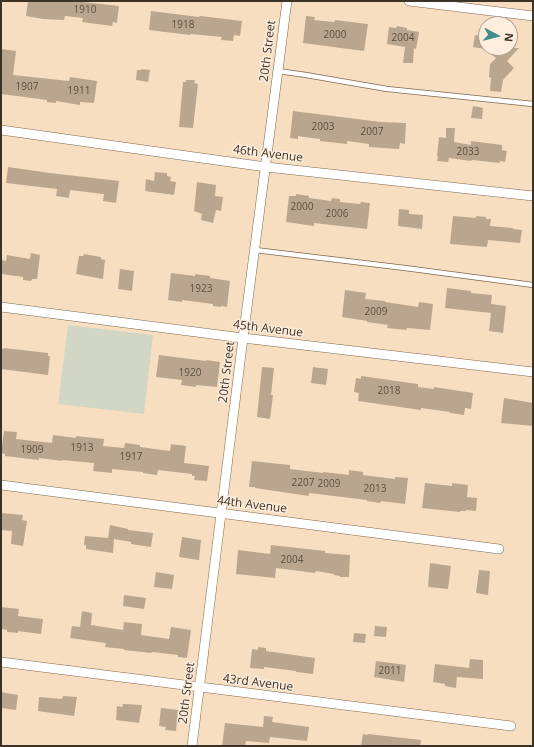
<!DOCTYPE html>
<style>
body{margin:0}
#map{position:relative;width:534px;height:747px;overflow:hidden;background:#f7dec1;font-family:"Open Sans",sans-serif}
canvas{display:block}
.frame{position:absolute;inset:0;border:2px solid #3c3327;pointer-events:none}
.north{position:absolute;left:478px;top:16px;width:40px;height:40px;box-sizing:border-box;background:#fdeddc;border:1px solid #b0a394;border-radius:50%;rotate:97deg;font-size:11px;font-weight:700;line-height:16px;text-align:center;color:#3c3327}
.north::after{content:'';display:block;margin:auto;width:14px;height:18px;background:#448c8c;clip-path:polygon(50% 0,100% 100%,50% 72%,0 100%)}
</style>
<div id="map">
<canvas width="534" height="747"></canvas>
<div class="frame"></div>
<div class="north">N</div>
</div>
<script>
const c = document.querySelector('canvas').getContext('2d');
c.lineJoin = 'round';
function fill(path, color) {
  c.fillStyle = color;
  c.fill(path, 'evenodd');
}
function shape(rows) {
  const path = new Path2D();
  for (const r of rows) {
    path.moveTo(r[0], r[1]);
    for (let i = 2; i < r.length; i += 2) path.lineTo(r[i], r[i + 1]);
  }
  return path;
}
function trace(path, color, width, dash) {
  c.strokeStyle = color;
  c.lineWidth = width;
  c.lineCap = dash ? 'butt' : 'round';
  c.setLineDash(dash || []);
  c.stroke(path);
}
function drawText(font, color, halo, rows, align = 'center') {
  c.font = font + ' "Open Sans",sans-serif';
  c.lineWidth = 3;
  c.setLineDash([]);
  c.textBaseline = 'middle';
  c.strokeStyle = halo;
  c.fillStyle = color;
  for (const [text, x, y, turn = 0] of rows) {
    c.save();
    c.translate(x, y);
    c.rotate((+turn || 0) * Math.PI / 180);
    c.textAlign = isNaN(turn) ? turn : align;
    if (halo) c.strokeText(text, 0, 0);
    c.fillText(text, 0, 0);
    c.restore();
  }
}
fill(shape([
 [68,325,153,335,144,414,58,404]
]), '#d2d7c5');
fill(shape([
 [28,1,74,1,119,6,117,23,113,22,112,26,82,22,83,18,65,16,64,20,43,19,26,16],
 [151,11,199,17,200,16,242,21,240,36,234,35,233,41,221,40,222,37,191,34,190,35,149,30],
 [306,16,315,17,314,20,334,22,335,20,368,24,364,51,303,43],
 [397,26,407,28,407,30,419,32,416,49,414,48,413,63,403,63,405,47,387,44,389,27,396,28],
 [475,35,486,36,486,48,519,48,507,61,514,68,503,80,501,92,490,91,491,78,489,77,490,64,496,58,485,49,473,47],
 [1,49,16,51,13,75,69,81,70,77,97,81,94,103,80,102,80,105,56,101,56,103,47,102,47,100,1,94],
 [141,69,150,70,148,82,136,80,137,70,141,70],
 [186,80,195,80,194,83,198,84,193,128,179,127,183,82,186,82],
 [473,106,483,108,482,119,471,118],
 [293,111,381,122,406,123,405,144,400,143,399,149,369,147,369,144,347,141,347,144,320,141,320,139,304,137,298,136,298,139,290,138],
 [446,128,455,128,454,142,471,145,471,141,502,145,502,150,507,151,505,162,500,161,500,163,472,160,471,161,449,158,448,162,437,161,438,156,437,156,439,137,446,138],
 [8,167,50,173,119,181,116,203,103,201,104,194,103,194,70,190,69,198,56,196,57,189,6,183],
 [155,172,167,173,167,176,171,177,170,181,176,182,174,195,145,191,146,179,154,181],
 [197,182,216,185,215,196,223,197,221,211,216,210,213,223,201,220,202,214,194,211],
 [296,194,309,196,309,198,331,201,332,198,340,199,340,202,360,204,361,202,370,203,367,229,314,223,314,226,286,222,289,196,296,196],
 [399,209,409,210,409,214,423,215,422,229,398,226],
 [453,216,476,218,476,216,486,217,486,219,491,219,490,226,513,228,513,229,522,230,520,243,488,240,487,247,450,244],
 [31,253,40,255,37,279,32,279,31,281,23,280,23,277,1,274,1,260,6,261,7,255,30,259],
 [84,254,101,257,101,259,105,260,103,279,76,274,79,256,83,256],
 [120,269,134,271,132,291,118,289],
 [171,273,195,276,195,274,210,276,210,278,230,281,227,307,221,306,221,307,213,306,213,304,182,300,182,302,168,300],
 [447,288,471,291,471,293,492,295,491,304,506,306,503,333,489,331,491,313,445,308],
 [345,290,366,293,365,299,385,301,385,302,418,307,419,302,433,304,430,330,407,328,406,330,387,328,388,325,367,322,367,321,342,317],
 [1,348,4,349,4,348,48,353,48,356,50,356,48,375,1,369],
 [159,355,206,361,206,360,220,362,217,387,196,385,196,387,181,385,182,380,156,377],
 [262,367,274,368,271,395,273,395,270,419,257,417],
 [313,367,328,369,326,385,311,383],
 [361,376,418,384,418,387,434,389,434,387,473,393,471,409,465,408,464,415,450,413,450,412,421,408,421,410,358,401,359,393,354,392,356,378,361,379],
 [504,398,533,403,533,426,501,423],
 [4,431,17,432,16,439,52,443,53,435,76,438,76,436,104,439,103,446,124,448,125,443,140,445,140,447,170,451,171,444,186,446,184,463,209,466,207,481,194,480,195,476,192,476,192,474,158,470,157,475,143,473,143,472,112,469,112,473,93,471,94,463,62,460,62,461,39,458,39,460,5,456,5,454,1,453],
 [252,461,290,465,290,469,323,473,323,472,349,475,349,470,363,472,363,475,395,479,395,477,408,478,405,504,381,501,380,503,367,501,367,500,309,493,309,496,255,488,255,487,249,487],
 [425,483,452,486,452,483,468,485,467,497,477,498,476,511,466,510,466,511,460,511,460,512,422,508],
 [1,513,23,515,22,520,27,521,23,546,11,544,12,531,1,530],
 [110,525,128,529,128,530,153,533,151,547,131,544,131,542,114,539,113,553,86,549,86,545,84,545,85,536,108,538],
 [182,537,201,540,199,560,179,557],
 [271,545,325,551,325,553,350,555,349,577,340,577,340,576,334,575,334,574,316,571,315,573,276,568,275,578,236,574,238,550,270,554],
 [430,563,451,566,448,589,428,587],
 [479,570,490,571,488,595,476,593],
 [156,572,174,575,172,589,154,587],
 [124,595,146,598,144,609,123,606],
 [1,607,19,609,18,616,43,619,41,634,18,631,18,633,7,632,7,630,1,629],
 [82,611,92,613,91,625,123,630,124,622,142,624,141,635,169,639,171,627,191,630,187,658,178,657,178,655,152,652,151,653,124,650,124,649,105,647,106,643,70,638,72,626,80,627],
 [375,626,387,627,386,637,374,636],
 [354,633,366,634,365,643,353,642],
 [258,647,266,648,266,651,315,658,313,674,296,672,296,671,264,667,264,669,250,668,252,649,258,650],
 [470,659,483,660,483,679,457,677,456,688,445,686,445,684,433,682,435,664,469,668],
 [376,661,406,665,404,682,374,677],
 [1,692,18,695,16,710,1,708],
 [63,696,77,697,74,716,38,711,39,697,62,699],
 [123,704,142,705,139,723,116,720,117,706,122,707],
 [161,708,178,710,176,731,165,730,166,727,159,726],
 [264,716,273,717,272,722,309,727,307,741,270,737,269,743,246,741,245,746,222,746,225,723,263,727],
 [363,734,368,735,368,734,421,740,420,746,361,746]
]), '#baa68e');
const lane = shape([
 [278,71,306,75,387,89,533,104],
 [255,250,405,268,533,285]
]);
const street = shape([
 [409,1,533,16],
 [1,130,266,167,533,196],
 [1,307,243,338,533,372],
 [1,485,499,549],
 [1,662,511,726],
 [192,746,243,338,287,1]
]);
trace(lane, '#7e684e', 6);
trace(street, '#7e684e', 10);
trace(lane, '#fff', 4.5);
trace(street, '#fff', 9);
drawText('10px', '#5c5041', null, [
 ["1910",85,10],
 ["1918",183,25],
 ["2000",335,35],
 ["2004",403,38],
 ["1907",27,87],
 ["1911",79,91],
 ["2003",323,127],
 ["2007",372,132],
 ["2033",468,152],
 ["2000",302,207],
 ["2006",337,214],
 ["1923",201,289],
 ["2009",376,312],
 ["1920",190,373],
 ["2018",389,391],
 ["1913",82,448],
 ["1909",32,450],
 ["1917",131,457],
 ["2207",303,483],
 ["2009",329,484],
 ["2013",375,489],
 ["2004",292,560],
 ["2011",390,671]
]);
drawText('12px', '#3c3327', '#fdeddc', [
 ["20th Street",268,51,-83],
 ["46th Avenue",268,154,7],
 ["45th Avenue",268,329,7],
 ["20th Street",227,372,-83],
 ["44th Avenue",252,505,7],
 ["43rd Avenue",258,683,7],
 ["20th Street",187,693,-83]
]);
</script>
